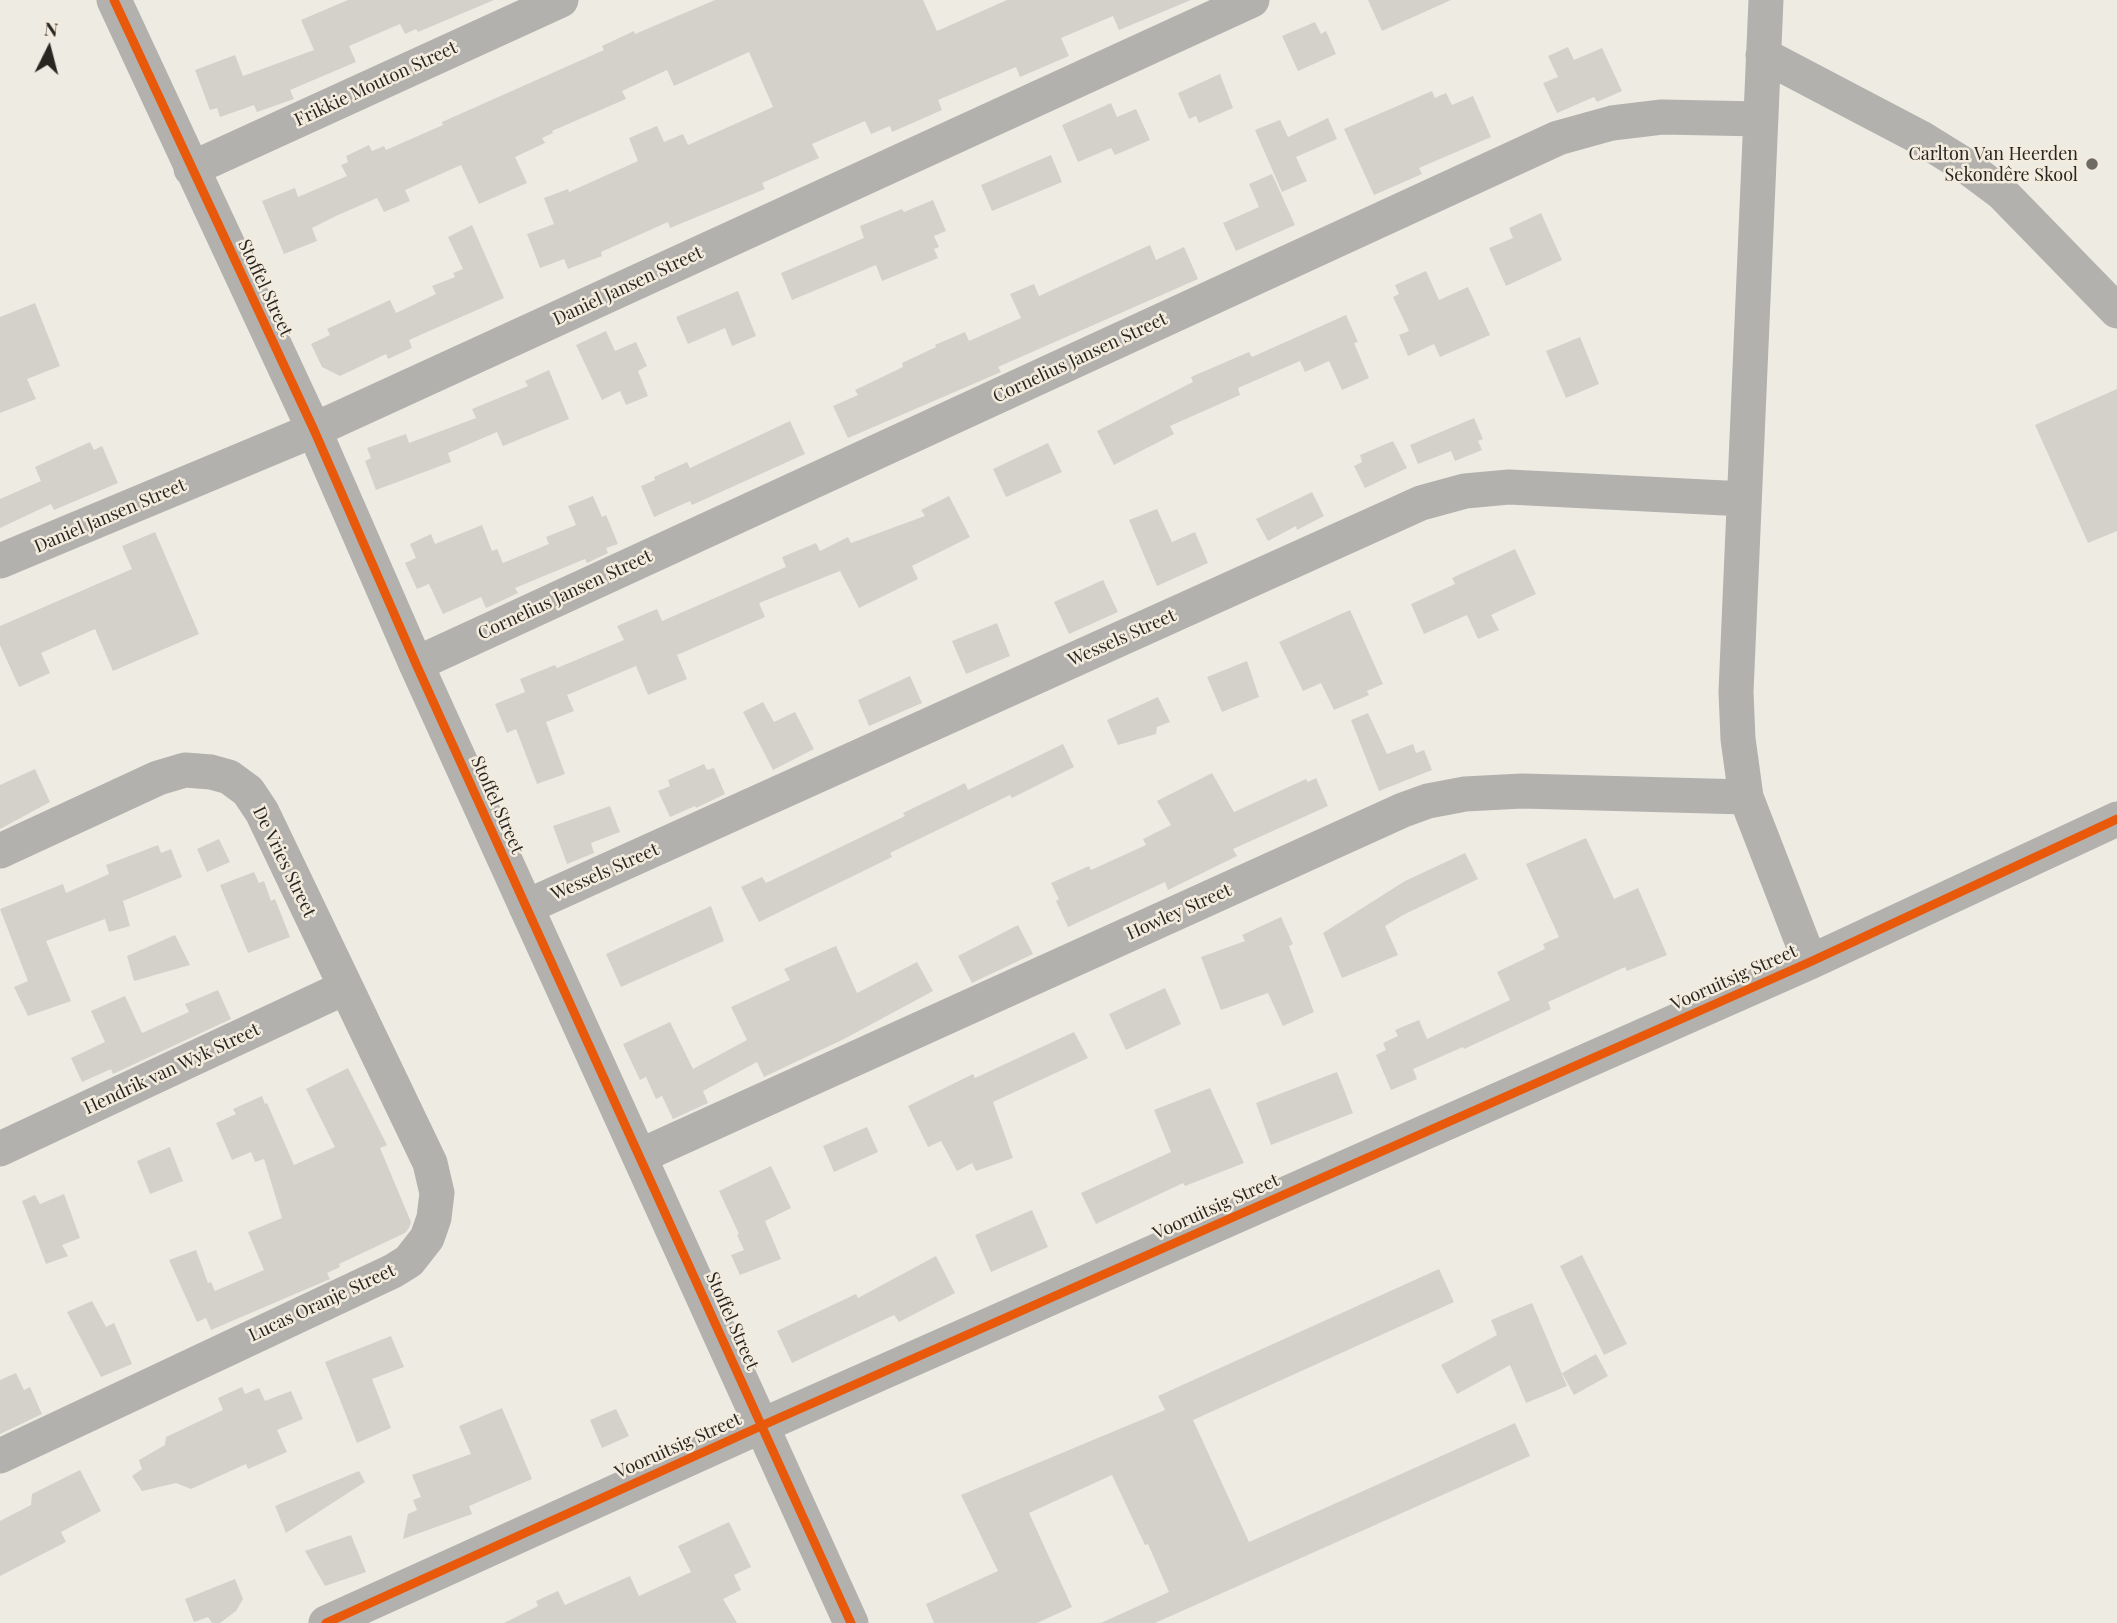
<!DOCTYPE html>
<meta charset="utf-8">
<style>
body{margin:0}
#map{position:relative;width:2117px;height:1623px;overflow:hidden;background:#eeebe3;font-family:"Playfair Display",serif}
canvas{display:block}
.north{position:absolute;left:14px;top:14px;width:70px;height:70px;-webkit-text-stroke:5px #f3ecde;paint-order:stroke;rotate:6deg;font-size:19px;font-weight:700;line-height:28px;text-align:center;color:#292621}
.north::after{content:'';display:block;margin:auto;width:24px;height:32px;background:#292621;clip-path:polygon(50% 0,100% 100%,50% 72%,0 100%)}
</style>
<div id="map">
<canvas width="2117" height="1623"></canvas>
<div class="north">N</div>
</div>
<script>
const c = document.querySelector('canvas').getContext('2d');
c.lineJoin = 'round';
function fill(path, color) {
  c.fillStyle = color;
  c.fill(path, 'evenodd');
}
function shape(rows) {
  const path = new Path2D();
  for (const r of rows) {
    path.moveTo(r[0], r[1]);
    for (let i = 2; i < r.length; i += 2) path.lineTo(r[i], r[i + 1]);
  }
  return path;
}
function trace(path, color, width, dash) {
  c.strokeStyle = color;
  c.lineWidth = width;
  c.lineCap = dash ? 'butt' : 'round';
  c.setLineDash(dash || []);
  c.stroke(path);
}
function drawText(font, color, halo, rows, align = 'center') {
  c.font = font + ' "Playfair Display",serif';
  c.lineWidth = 5;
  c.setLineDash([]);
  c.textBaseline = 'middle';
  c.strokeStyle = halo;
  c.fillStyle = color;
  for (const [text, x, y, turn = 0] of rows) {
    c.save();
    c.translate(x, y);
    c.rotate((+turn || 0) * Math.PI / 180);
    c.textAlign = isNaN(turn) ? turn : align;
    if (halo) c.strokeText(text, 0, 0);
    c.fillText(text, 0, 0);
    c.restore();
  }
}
fill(shape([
 [348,0,494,0,418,32,416,29,405,34,400,24,349,46,356,62,290,90,294,99,257,112,254,105,220,117,217,108,210,110,195,70,235,55,243,76,314,50,301,20],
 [715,0,923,0,937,31,1007,0,1191,0,1119,30,1113,16,1061,38,1069,56,1020,77,1016,67,938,100,942,110,892,132,890,126,871,134,865,121,812,144,819,158,762,183,765,189,670,228,668,222,601,252,602,256,568,269,564,259,540,268,527,234,554,224,544,198,568,189,569,192,638,161,629,138,657,126,664,142,683,134,688,145,773,107,749,52,674,86,667,70,622,91,626,99,552,131,553,133,542,138,545,143,515,157,527,183,479,204,461,165,405,190,410,201,384,212,377,198,336,216,312,228,317,241,284,254,262,201,295,188,298,197,347,176,341,165,348,162,346,156,369,145,372,151,384,146,386,150,443,125,442,122,604,50,602,46,634,31,635,34],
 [1368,0,1451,0,1382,31],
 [1315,22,1321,34,1326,31,1336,54,1298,71,1282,36],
 [1568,47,1574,60,1602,48,1622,91,1597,102,1594,97,1557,113,1543,83,1558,77,1548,56],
 [1220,74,1233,108,1199,123,1196,116,1189,119,1178,93],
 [1432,91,1435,98,1446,93,1452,105,1473,96,1491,137,1419,168,1422,174,1374,195,1344,129],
 [1111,103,1117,117,1136,109,1150,140,1115,155,1111,148,1078,162,1062,125],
 [1328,118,1337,139,1296,157,1307,181,1282,192,1255,130,1280,120,1288,137],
 [1051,155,1062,182,992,211,981,185],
 [1272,174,1295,225,1236,251,1223,223,1259,207,1249,184],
 [933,200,946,231,934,236,939,247,934,249,938,258,882,281,876,265,792,300,781,273,864,238,860,226,902,209,904,212],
 [1541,213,1562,260,1506,286,1489,248,1513,238,1509,228],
 [472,225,504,298,409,340,412,348,388,359,386,354,340,376,322,367,311,344,330,335,327,329,390,300,396,313,436,294,432,286,455,277,453,273,463,269,448,237],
 [1150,245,1156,260,1184,247,1198,279,998,367,1001,372,848,438,833,406,858,395,855,390,903,367,902,363,936,347,935,345,965,332,969,341,1021,318,1010,294,1034,284,1039,296],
 [1426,271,1439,300,1468,287,1490,335,1440,357,1434,344,1408,356,1399,335,1409,331,1393,297,1399,294,1395,285],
 [738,291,756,336,732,346,725,328,688,344,676,317],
 [35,303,60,366,27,379,36,399,0,413,0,317],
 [1346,315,1358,342,1354,343,1369,378,1342,390,1329,361,1305,372,1300,361,1238,388,1240,395,1170,426,1174,434,1114,465,1097,431,1193,382,1191,377,1249,352,1252,357],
 [606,331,615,351,636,342,647,366,638,371,648,396,626,405,620,391,602,400,576,345],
 [1580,337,1599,384,1566,398,1546,351],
 [549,370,569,419,503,446,497,432,448,453,451,462,376,490,365,461,371,458,367,448,406,434,409,443,476,418,472,409,528,386,525,381],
 [2117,389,2117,531,2088,543,2035,425],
 [1474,418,1483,439,1478,441,1482,450,1455,461,1451,451,1418,464,1410,445],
 [790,421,805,454,692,505,690,501,654,517,641,486,655,480,654,477,687,462,690,468],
 [1393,441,1407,468,1365,488,1354,466,1362,462,1360,455],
 [90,442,94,450,102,446,118,483,54,510,51,504,0,528,0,499,41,481,35,467],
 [1048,443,1062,472,1006,497,993,469],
 [1312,492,1324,516,1297,530,1296,526,1268,541,1256,519],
 [593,496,602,517,606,515,618,544,606,548,608,553,587,563,585,559,515,588,518,593,486,608,481,597,443,614,429,584,417,589,405,563,416,558,410,544,431,534,435,544,482,525,492,551,497,549,503,563,549,544,546,537,576,525,568,506],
 [949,496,970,537,912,566,918,579,859,608,840,571,759,603,765,617,677,655,687,679,648,695,636,666,567,695,574,711,546,722,565,774,537,784,516,729,507,733,495,704,525,692,520,679,555,665,557,668,624,640,617,626,657,609,662,621,786,567,782,557,816,543,820,551,848,537,851,543,925,516,921,510],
 [1157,509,1172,542,1195,532,1208,563,1157,586,1129,520],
 [155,532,199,634,113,671,95,629,41,653,50,673,19,687,0,645,0,626,132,569,122,546],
 [1515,549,1536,594,1491,615,1499,630,1478,639,1467,615,1424,634,1411,604,1455,584,1452,578],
 [1103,580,1118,612,1069,634,1054,602],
 [1350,610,1383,684,1367,691,1369,695,1334,710,1321,683,1303,691,1279,642],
 [997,623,1010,656,966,674,952,641],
 [1247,661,1259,697,1222,712,1207,677],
 [910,676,922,703,869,726,858,700],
 [1158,697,1170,722,1157,727,1156,734,1118,745,1107,720],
 [763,702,774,722,795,712,814,749,773,770,743,712],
 [1368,713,1387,754,1413,744,1416,753,1424,750,1432,770,1379,791,1351,720],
 [1063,744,1074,767,1012,798,1010,795,890,853,892,857,759,922,741,887,762,877,766,883,905,816,903,813,965,783,968,790],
 [704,764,707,770,714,768,725,794,696,808,695,806,670,817,658,791,670,786,668,780],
 [35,769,50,802,0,829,0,785],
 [1212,773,1234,812,1306,779,1308,782,1316,778,1328,806,1233,849,1237,856,1168,890,1165,882,1068,927,1056,901,1059,899,1051,883,1089,866,1091,870,1146,845,1143,839,1171,825,1157,801],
 [610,806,620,832,591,843,594,853,567,864,553,826],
 [1586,838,1614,899,1638,888,1667,955,1627,971,1625,967,1548,1002,1551,1009,1464,1049,1463,1047,1413,1069,1417,1079,1391,1090,1376,1055,1386,1050,1383,1043,1398,1036,1395,1030,1419,1020,1427,1039,1510,1000,1497,972,1545,949,1543,944,1559,937,1526,864],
 [219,839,230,862,207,872,197,849],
 [158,845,161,853,171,849,182,877,123,901,130,926,109,932,105,919,46,941,71,1001,28,1016,14,987,28,981,0,909,63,884,66,893,109,874,106,865],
 [1465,853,1478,879,1403,915,1385,926,1398,955,1342,978,1323,933,1405,881],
 [254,872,259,883,264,881,271,901,275,899,290,937,248,953,220,885],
 [711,906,724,941,621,987,606,954],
 [1281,917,1293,944,1289,946,1314,1012,1283,1026,1268,993,1221,1010,1201,957,1245,941,1242,935],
 [1018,925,1033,954,972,983,958,956],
 [175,935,190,965,134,981,127,956],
 [836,946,857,993,917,962,933,991,844,1039,764,1077,757,1062,703,1091,708,1103,673,1119,662,1096,656,1099,646,1077,640,1080,623,1044,670,1022,693,1069,747,1040,731,1007,790,980,784,969],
 [1165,988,1181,1024,1126,1050,1109,1014],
 [218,990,231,1019,113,1074,111,1069,82,1082,71,1058,105,1042,91,1011,125,996,142,1033,189,1012,185,1004],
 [1074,1032,1088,1058,993,1102,1013,1158,976,1171,972,1163,957,1171,941,1141,928,1147,908,1106,973,1074,975,1078],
 [348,1068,387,1145,380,1148,411,1222,409,1228,405,1233,339,1264,340,1267,327,1273,330,1279,211,1330,206,1318,197,1322,169,1260,196,1250,208,1283,211,1282,215,1291,264,1270,248,1232,282,1218,264,1159,255,1162,251,1152,232,1160,216,1123,236,1114,233,1109,262,1096,265,1104,267,1103,294,1165,335,1147,306,1089],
 [1337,1072,1353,1113,1271,1145,1256,1103],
 [1210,1088,1244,1163,1185,1186,1183,1183,1096,1224,1081,1193,1171,1152,1154,1110],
 [867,1127,878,1152,834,1172,823,1146],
 [170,1147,183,1181,150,1194,137,1161],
 [771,1166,791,1208,765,1221,781,1259,740,1275,731,1255,744,1250,737,1235,739,1234,719,1191],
 [64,1194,80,1238,62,1245,68,1256,46,1264,22,1201,35,1195,40,1204],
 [1032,1210,1048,1247,991,1272,975,1235],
 [1582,1255,1627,1344,1604,1355,1560,1266],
 [936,1256,955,1293,899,1322,894,1315,792,1363,777,1331,856,1294,858,1298],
 [1439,1269,1454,1302,1193,1420,1249,1542,1515,1423,1530,1456,1155,1623,1101,1623,1169,1592,1148,1544,1145,1545,1112,1475,1029,1513,1072,1607,1037,1623,934,1623,926,1604,998,1571,961,1495,1165,1410,1158,1396],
 [92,1301,106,1327,114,1323,132,1364,101,1377,67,1312],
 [1532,1303,1567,1386,1526,1403,1510,1365,1457,1394,1441,1365,1497,1335,1491,1320],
 [391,1336,404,1367,372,1379,391,1428,357,1443,325,1362],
 [1596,1354,1608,1376,1574,1395,1562,1373],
 [16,1373,24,1390,30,1387,42,1414,0,1434,0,1380],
 [242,1387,245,1394,259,1388,265,1401,291,1391,303,1419,277,1430,287,1452,248,1469,246,1464,191,1489,176,1483,142,1491,132,1476,142,1469,139,1460,165,1445,166,1437,223,1410,218,1398],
 [502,1408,532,1479,469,1506,472,1514,403,1539,408,1514,417,1510,413,1500,421,1497,412,1475,471,1454,459,1426],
 [616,1409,629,1436,602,1448,590,1420],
 [80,1470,101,1511,61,1532,66,1542,0,1576,0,1521,31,1505,32,1494],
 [359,1471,365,1482,286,1533,275,1506],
 [729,1522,751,1567,734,1575,741,1590,723,1599,737,1623,504,1623,538,1606,536,1601,558,1591,565,1605,630,1576,639,1596,691,1572,678,1546],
 [351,1535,366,1572,325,1586,305,1551],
 [235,1579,243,1599,236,1611,220,1623,212,1623,208,1617,194,1622,185,1599]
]), '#d4d1cb');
trace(shape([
 [114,0,314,430,416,664,851,1623],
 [1766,0,1736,692,1738,739,1746,797,1810,962],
 [1763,55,1921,138,1963,164,2002,193,2117,311],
 [191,169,561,0],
 [0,561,314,430,1252,0],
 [416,664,1558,138,1612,123,1662,117,1761,119],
 [0,851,158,778,185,770,211,772,229,777,248,791,262,812,430,1163,437,1193,434,1218,427,1238,409,1261,393,1271,0,1456],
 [526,907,1421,503,1465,491,1509,487,1744,499],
 [0,1149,344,988],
 [640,1156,1403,810,1428,801,1465,794,1522,791,1746,797],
 [326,1623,761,1426,1810,962,2117,819]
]), '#b2b1ae', 35);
trace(shape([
 [114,0,314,430,416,664,851,1623],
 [326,1623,761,1426,1810,962,2117,819]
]), '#e8590c', 9);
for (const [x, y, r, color] of [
 [2092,164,7,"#6e6b65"]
]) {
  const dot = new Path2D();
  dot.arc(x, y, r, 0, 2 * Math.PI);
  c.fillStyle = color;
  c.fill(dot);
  trace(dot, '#f3ecde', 2.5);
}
drawText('18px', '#292621', '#f3ecde', [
 ["Frikkie Mouton Street",376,84,-25],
 ["Daniel Jansen Street",628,286,-25],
 ["Stoffel Street",265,288,65],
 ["Cornelius Jansen Street",1080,358,-25],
 ["Daniel Jansen Street",110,516,-23],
 ["Cornelius Jansen Street",565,595,-25],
 ["Wessels Street",1122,638,-24],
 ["Stoffel Street",497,805,66],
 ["De Vries Street",284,862,64],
 ["Wessels Street",605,872,-24],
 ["Howley Street",1179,912,-24],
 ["Vooruitsig Street",1734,978,-24],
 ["Hendrik van Wyk Street",172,1069,-25],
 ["Vooruitsig Street",1216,1207,-24],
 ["Lucas Oranje Street",322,1303,-25],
 ["Stoffel Street",732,1321,66],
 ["Vooruitsig Street",678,1446,-24]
]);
drawText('18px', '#292621', '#f3ecde', [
 ["Carlton Van Heerden",2078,154],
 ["Sekondêre Skool",2078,175]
], 'right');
</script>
